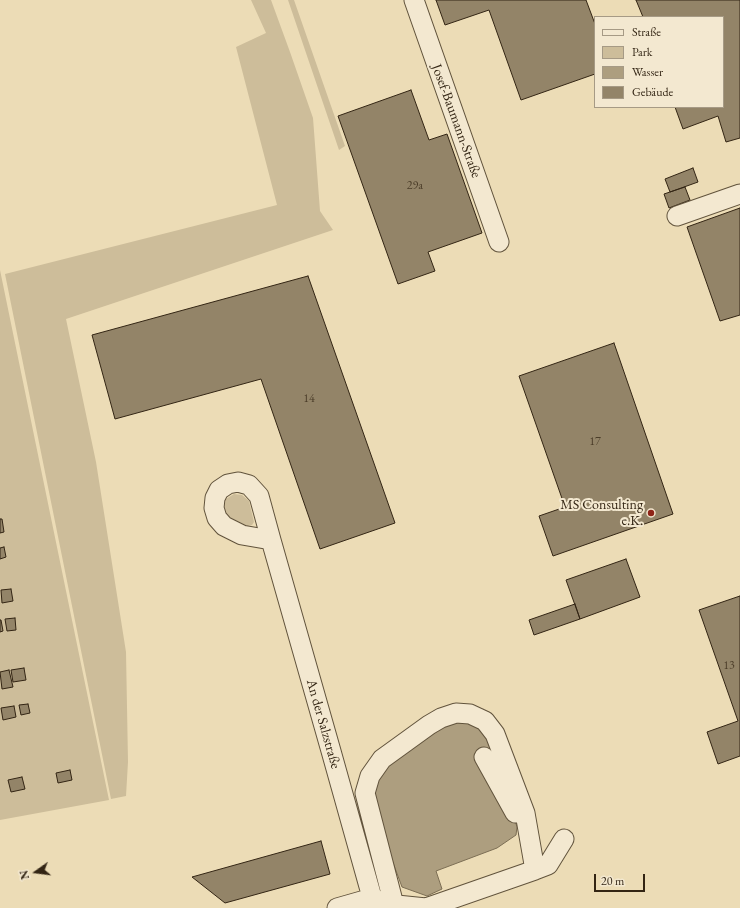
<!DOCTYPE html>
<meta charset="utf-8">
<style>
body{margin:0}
#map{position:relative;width:740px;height:908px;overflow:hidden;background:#ecdcb6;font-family:"EB Garamond",serif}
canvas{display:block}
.legend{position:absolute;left:594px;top:16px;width:130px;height:92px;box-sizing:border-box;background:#f3e8d0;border:1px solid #a69a85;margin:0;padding:5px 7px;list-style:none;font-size:12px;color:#332514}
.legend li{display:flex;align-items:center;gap:8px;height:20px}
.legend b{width:20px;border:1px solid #a69a85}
.north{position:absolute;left:16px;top:852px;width:40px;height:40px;-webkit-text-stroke:3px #f3e8d0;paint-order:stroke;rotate:256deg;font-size:11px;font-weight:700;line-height:16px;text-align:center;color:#332514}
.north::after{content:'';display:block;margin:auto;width:14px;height:18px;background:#332514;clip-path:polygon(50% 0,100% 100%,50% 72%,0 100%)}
.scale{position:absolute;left:594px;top:874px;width:51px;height:18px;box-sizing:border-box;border:2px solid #332514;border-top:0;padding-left:5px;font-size:12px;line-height:14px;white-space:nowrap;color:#332514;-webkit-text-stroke:3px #f3e8d0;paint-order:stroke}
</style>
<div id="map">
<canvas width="740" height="908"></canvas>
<ul class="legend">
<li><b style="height:5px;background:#f3e8d0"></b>Straße</li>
<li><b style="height:11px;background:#cdbd9a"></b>Park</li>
<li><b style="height:11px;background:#ad9e7f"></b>Wasser</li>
<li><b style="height:11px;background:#938468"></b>Gebäude</li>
</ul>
<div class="north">N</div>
<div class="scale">20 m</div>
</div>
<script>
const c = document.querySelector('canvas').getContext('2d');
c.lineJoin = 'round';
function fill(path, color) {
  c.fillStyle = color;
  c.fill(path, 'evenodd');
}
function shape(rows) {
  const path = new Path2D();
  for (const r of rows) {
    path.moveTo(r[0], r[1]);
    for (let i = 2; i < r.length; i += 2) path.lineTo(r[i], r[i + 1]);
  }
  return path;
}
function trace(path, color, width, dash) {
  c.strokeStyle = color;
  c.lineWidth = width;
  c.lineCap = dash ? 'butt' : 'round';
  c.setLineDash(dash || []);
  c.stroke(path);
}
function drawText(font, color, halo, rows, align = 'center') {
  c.font = font + ' "EB Garamond",serif';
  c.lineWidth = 4;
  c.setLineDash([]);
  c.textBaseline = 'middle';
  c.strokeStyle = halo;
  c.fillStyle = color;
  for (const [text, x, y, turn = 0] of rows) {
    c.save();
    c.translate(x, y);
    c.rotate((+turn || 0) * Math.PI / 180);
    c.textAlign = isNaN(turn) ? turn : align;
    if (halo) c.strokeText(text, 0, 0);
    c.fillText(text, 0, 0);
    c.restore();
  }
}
fill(shape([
 [251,0,271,0,290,52,313,118,320,211,333,230,66,319,96,462,126,652,128,762,126,796,111,799,5,274,277,205,236,47,266,33],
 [288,0,294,0,345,146,339,150],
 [0,270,109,800,0,820],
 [234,494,242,495,249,501,253,518,254,522,252,525,248,526,244,526,226,515,224,511,224,504,226,499]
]), '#cdbd9a');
const water = shape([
 [469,719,491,736,517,827,516,835,497,848,436,871,442,889,427,896,402,887,385,841,372,792,384,767,443,723,469,719]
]);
fill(water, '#ad9e7f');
trace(water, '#7c6e54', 1);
const building = shape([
 [436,0,586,0,595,24,595,74,521,100,489,10,445,25,436,0],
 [636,0,740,0,740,138,726,142,718,116,683,129,675,107,723,107,723,17,643,17,636,0],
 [411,90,429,140,447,134,482,233,428,252,435,271,398,284,338,116,411,90],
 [693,168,698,182,670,192,665,179,693,168],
 [685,187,690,200,669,208,664,194,685,187],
 [740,208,740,315,720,321,687,227,740,208],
 [308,276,395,523,320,549,261,379,115,419,92,335,308,276],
 [614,343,673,514,553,556,539,516,565,507,519,376,614,343],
 [0,519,2,519,4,532,0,533,0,519],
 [4,547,6,557,0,559,0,548,4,547],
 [626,559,640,597,580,619,566,580,626,559],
 [11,589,13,601,2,603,1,590,11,589],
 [740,596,740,756,718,764,707,732,738,721,699,610,740,596],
 [575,604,580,619,534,635,529,620,575,604],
 [15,618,16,630,7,631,5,619,15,618],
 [0,620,1,620,3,631,0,632,0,620],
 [24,668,26,680,13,682,11,670,24,668],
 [9,670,13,687,2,689,0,672,9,670],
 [28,704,30,713,21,715,19,705,28,704],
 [14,706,16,717,3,720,1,708,14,706],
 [70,770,72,780,58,783,56,773,70,770],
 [22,777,25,789,11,792,8,780,22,777],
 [321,841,330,874,225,903,192,877,321,841]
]);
fill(building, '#938468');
trace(building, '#332514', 1);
const minor = shape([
 [414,0,499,242],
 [677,216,740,194],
 [271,540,242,535,224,526,217,518,214,508,215,498,219,490,228,484,238,482,249,485,259,496,271,540,331,751,375,908],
 [484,757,515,813],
 [394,905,365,793,370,776,382,759,429,725,441,718,456,713,470,714,485,721,495,734,525,813,535,870],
 [337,908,372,898,387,904,426,908,535,870,548,865,564,839]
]);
trace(minor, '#61533c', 21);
trace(minor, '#f3e8d0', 19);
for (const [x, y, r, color] of [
 [651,513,4,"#8f2418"]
]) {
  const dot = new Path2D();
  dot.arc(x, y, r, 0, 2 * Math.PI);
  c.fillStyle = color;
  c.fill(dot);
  trace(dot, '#f3e8d0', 1.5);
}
drawText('12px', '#4b3d29', null, [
 ["29a",415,186],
 ["14",309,399],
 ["17",595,442],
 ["13",729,666]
]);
drawText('14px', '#332514', '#f3e8d0', [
 ["Josef-Baumann-Straße",456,121,70],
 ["An der Salzstraße",323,724,74]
]);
drawText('14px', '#332514', '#f3e8d0', [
 ["MS Consulting",643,505],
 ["e.K.",643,521]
], 'right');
</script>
